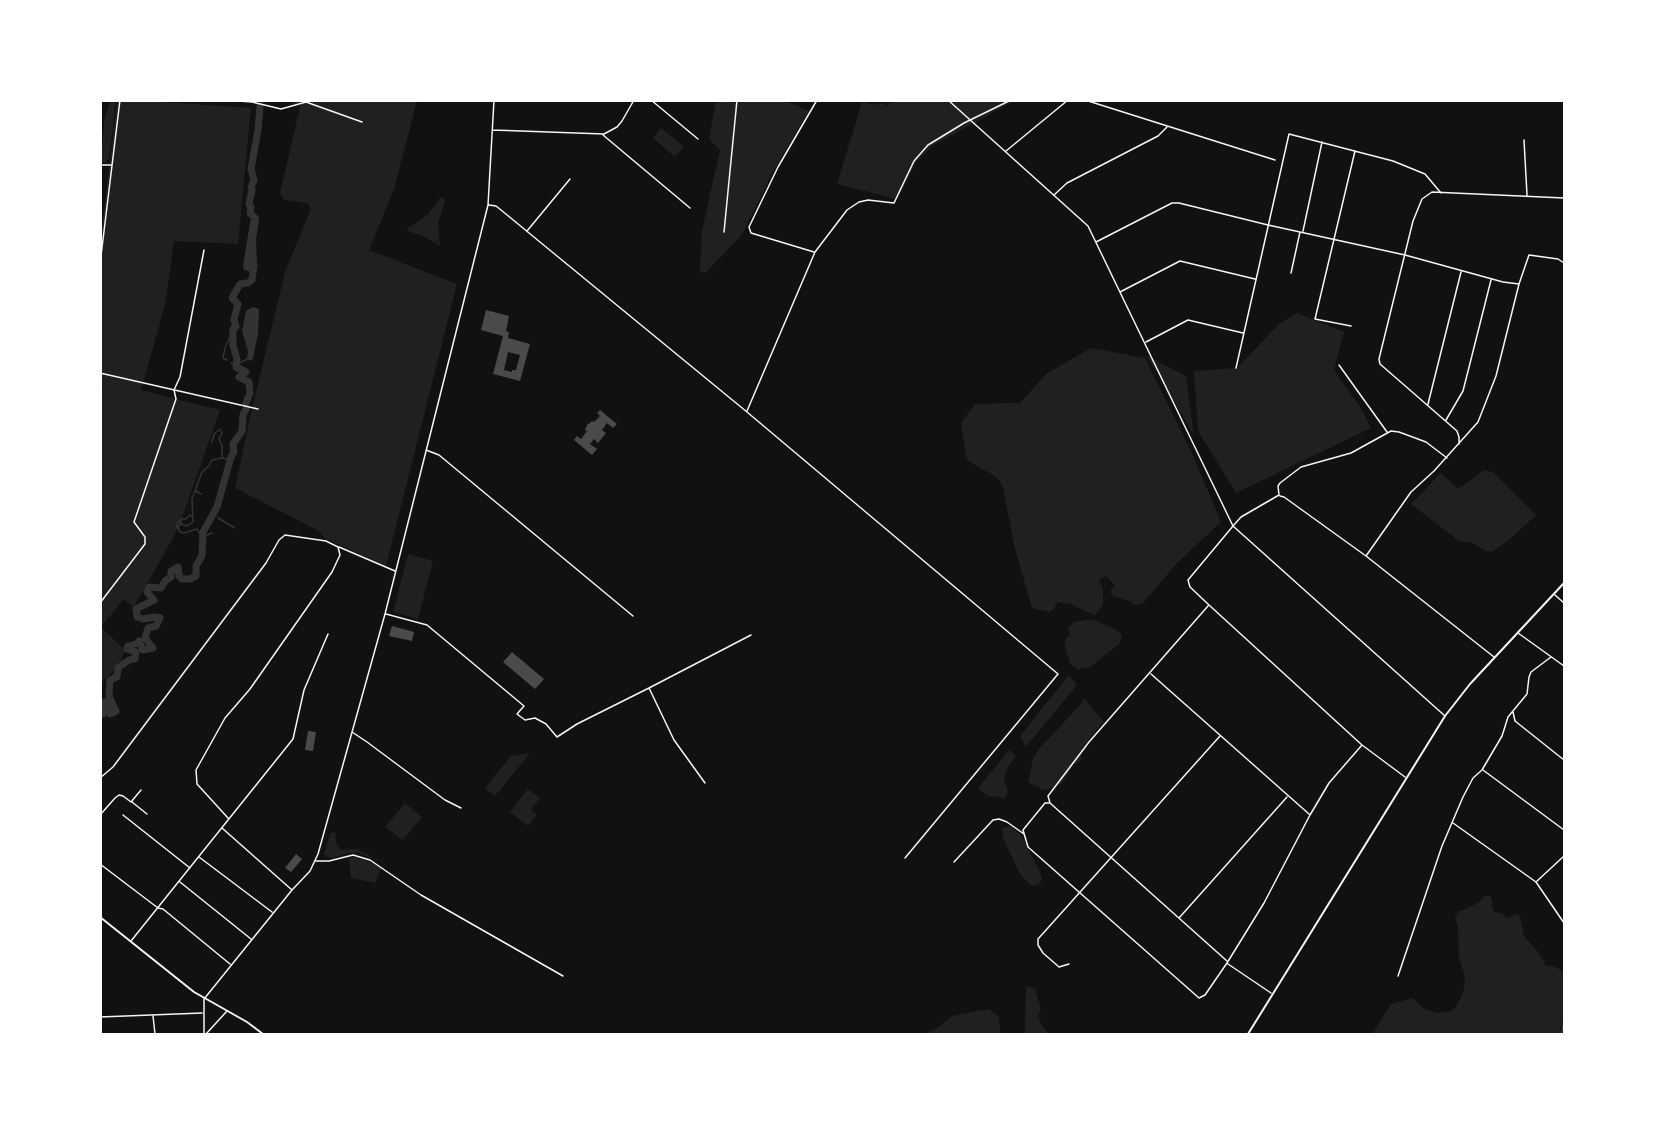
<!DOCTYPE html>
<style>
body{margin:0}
#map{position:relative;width:1665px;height:1135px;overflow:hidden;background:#111;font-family:Inter,sans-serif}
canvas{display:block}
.frame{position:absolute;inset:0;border:102px solid #fff;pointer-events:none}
</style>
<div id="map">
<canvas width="1665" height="1135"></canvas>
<div class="frame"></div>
</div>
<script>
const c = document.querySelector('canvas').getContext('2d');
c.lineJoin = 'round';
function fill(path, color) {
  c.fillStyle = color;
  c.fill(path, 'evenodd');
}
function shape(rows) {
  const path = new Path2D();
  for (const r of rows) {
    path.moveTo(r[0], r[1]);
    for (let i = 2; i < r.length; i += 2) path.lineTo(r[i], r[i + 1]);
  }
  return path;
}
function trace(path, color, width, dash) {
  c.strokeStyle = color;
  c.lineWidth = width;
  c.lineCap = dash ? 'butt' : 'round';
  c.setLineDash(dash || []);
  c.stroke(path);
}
fill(shape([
 [891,100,1014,101,932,146,917,161,897,199,837,184,862,102,877,105,881,103,888,106],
 [117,101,148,101,251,108,238,244,174,241,165,305,141,390,220,410,178,529,134,607,124,599,101,627,100,393,103,383,100,382,100,244],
 [291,101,417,101,394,189,369,250,457,284,386,566,324,538,319,531,235,488,253,404,286,269,311,209,307,203,284,200,280,193,301,103,294,104],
 [716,101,785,101,809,111,774,170,742,235,705,273,700,272,702,231,720,150,709,139],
 [110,102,115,102,113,128,109,158,105,163,101,162,101,154,105,117],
 [661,128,684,147,675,157,653,138],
 [441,197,445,200,438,224,440,246,425,237,408,231,407,229,427,215],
 [1297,313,1344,332,1334,370,1359,405,1371,428,1236,493,1198,431,1194,371,1237,368,1279,324],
 [1091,348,1145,358,1191,451,1221,522,1178,562,1142,604,1135,605,1129,601,1113,596,1110,592,1115,585,1106,576,1099,580,1103,589,1103,604,1098,612,1094,615,1071,604,1057,602,1054,609,1049,612,1032,608,1014,545,1003,487,1000,481,993,475,967,460,961,423,975,404,1020,403,1046,374],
 [1147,356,1186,376,1194,436,1187,423],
 [1484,470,1493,472,1536,515,1509,540,1492,552,1485,551,1473,543,1459,541,1411,504,1441,473,1458,489],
 [408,554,433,561,418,619,393,612],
 [1092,619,1115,629,1120,633,1122,637,1119,644,1089,668,1078,669,1070,664,1065,646,1066,637,1070,637,1068,628,1074,622],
 [101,627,125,650,120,663,101,684],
 [1069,675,1077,685,1026,747,1020,736],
 [1084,698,1104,722,1096,730,1082,749,1081,760,1074,765,1061,784,1052,788,1044,790,1028,782,1033,759,1038,750,1080,705],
 [1009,750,1016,756,1007,769,1004,779,1008,791,1005,798,988,796,978,788],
 [530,753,495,796,485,788,511,756],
 [528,789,540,798,531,810,537,815,528,826,510,812],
 [405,803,422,817,403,840,385,827],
 [1010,826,1021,835,1040,872,1042,880,1038,885,1032,886,1020,874,1003,838,1002,828],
 [333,832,336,833,335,842,341,850,357,849,378,860,402,875,379,861,359,853,349,853,333,858,326,857,324,854,330,834],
 [353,857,369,861,381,868,375,883,351,878,349,859],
 [1485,896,1490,896,1492,899,1492,908,1495,912,1501,913,1507,918,1516,914,1520,916,1524,936,1539,953,1546,966,1556,967,1563,972,1563,1021,1558,1034,1372,1034,1391,1004,1412,998,1425,1009,1437,1013,1451,1011,1456,1007,1463,993,1465,977,1459,957,1458,928,1455,917,1458,912,1478,903],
 [1026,986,1035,989,1041,1009,1038,1016,1041,1024,1049,1034,1025,1034],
 [989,1009,998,1016,1001,1034,923,1034,936,1029,952,1016]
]), '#202020');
fill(shape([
 [255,218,259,220,256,239,257,265,255,271,251,272,244,270,243,266,250,223,251,219],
 [253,307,259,309,259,312,258,334,253,358,251,361,247,359,248,351,242,331,246,311]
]), '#333');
trace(shape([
 [227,360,223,358,225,348,233,330],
 [231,363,236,365,247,359],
 [212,442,214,434,220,429,222,433,219,439,222,445,222,458,231,460],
 [196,491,201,494],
 [214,514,216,516],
 [218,518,235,528],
 [181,524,181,519,186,519,190,515,192,517],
 [178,529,176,524,180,521],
 [212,533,202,537,197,529,184,533,180,532,178,527,181,524,187,526,193,522,192,499,202,472,209,466,212,460,222,458],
 [1561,1034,1564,1021]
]), '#333', 1.5);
trace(shape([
 [254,227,255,218,250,213,251,207,249,204,252,190,251,187,254,180,251,169,258,130,260,106],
 [246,403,250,393,249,382,239,377,246,372,236,367,237,359,233,345,233,329,236,327,234,319,238,304,232,298,240,284,248,283,252,280,254,265],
 [139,641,143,650,153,648,145,638,148,628,156,626,160,618,155,617,143,619,137,617,136,609,154,600,147,592,149,587,161,588,165,581,171,577,171,571,178,567,179,576,182,579,190,579,196,576,196,566,202,556,203,532,217,507,231,457,234,452,233,444,242,431,243,415,246,409],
 [100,714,103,714,101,706,105,702,110,714,116,711,109,696,110,680,117,677,118,668,129,660,135,659,136,652,127,649,128,646,135,644]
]), '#333', 7);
fill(shape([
 [486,310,509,316,506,331,509,332,508,338,530,344,520,381,493,374,503,336,481,330],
 [508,352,520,355,516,370,512,370,512,372,504,370],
 [600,410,617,424,613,428,607,423,602,430,606,433,598,443,594,439,590,444,597,449,592,455,574,440,577,436,581,439,587,431,585,430,588,423,589,424,592,421,594,422,600,416,597,413],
 [392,626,414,632,412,641,389,636],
 [512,652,544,679,535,689,503,662],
 [308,731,316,732,313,751,305,750],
 [296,854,302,859,291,872,285,868]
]), '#4a4a4a');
trace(shape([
 [527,231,570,179]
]), '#f5f5f5', 1.5);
trace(shape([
 [226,100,252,102,281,109,306,102,362,122],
 [651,100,698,139],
 [948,100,1088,226,1233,526,1241,517,1279,495],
 [1085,100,1275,160],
 [493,130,604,134,617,127,622,121,634,100],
 [603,135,690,208],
 [1524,140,1527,195],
 [1006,151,1068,100],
 [100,165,112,165],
 [1054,195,1067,183,1158,136,1167,127],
 [489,205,496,206,501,210,747,412,1058,674,905,858],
 [1303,231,1322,142],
 [724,232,737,100],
 [1096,242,1172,203,1179,203,1268,225,1405,255,1503,282,1519,284],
 [814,252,751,233,749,227,778,167,817,100],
 [100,264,120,100],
 [1291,273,1300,232],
 [1120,292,1180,261,1255,279],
 [1351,326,1315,319,1355,151],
 [1146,342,1188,320,1243,333],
 [1339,365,1387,432],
 [1236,368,1289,134,1393,161,1425,174,1441,193],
 [100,373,258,409],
 [1428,404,1461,272],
 [747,411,815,252,847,210,859,202,868,200,894,203,914,161,928,145,964,123,1011,100],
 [1446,420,1463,391,1491,280],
 [1459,444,1459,437,1457,431,1380,364,1379,359,1413,221,1422,199,1432,192,1564,198],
 [426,450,439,455,633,616],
 [1279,495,1278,486,1280,483,1301,467,1351,453,1391,431,1399,432,1426,442,1447,458],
 [1280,496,1284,497,1366,556,1494,657],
 [339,547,395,571],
 [1366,556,1411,492,1434,471,1478,422,1496,376,1519,284,1529,255,1558,259,1564,263],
 [1555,595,1564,603],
 [100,603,145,544,145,537,134,522,176,399,174,390,180,377,204,250],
 [1208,606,1089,742,1048,796,1050,803,1227,961],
 [386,614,427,625,524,706,517,714,525,720,535,718,546,724,557,737,577,724,649,688],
 [1518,633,1564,666],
 [1151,674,1309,814],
 [1513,712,1515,721,1564,760],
 [352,732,367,742,445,800,461,808],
 [1483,770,1564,830],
 [1405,777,1362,745,1209,605,1190,587,1188,580,1233,526,1445,716],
 [100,778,113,767,266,563,279,540,285,535,326,541,338,547,340,555,332,572,250,689,225,718,196,770,197,784,228,818],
 [705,783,674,740,649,688,751,635],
 [132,802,147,814],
 [1050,803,1045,803,1023,830,1028,847,1199,998,1205,995,1227,963,1264,903,1310,815,1329,783,1362,745],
 [100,815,115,798,119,795,123,796,131,802,141,790],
 [123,815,190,868],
 [1453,823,1536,882,1564,923],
 [222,828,292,890],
 [199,857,272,912],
 [316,861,329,861,353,855,370,860,421,895,563,976],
 [954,862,993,820,999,819,1007,822,1024,834],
 [100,864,158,908,163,909,230,964],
 [180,882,251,939],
 [1536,882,1564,856],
 [1179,918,1287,797],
 [131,941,293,739,304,690,328,634],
 [1069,964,1059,967,1043,953,1038,945,1038,939,1220,736],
 [1228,964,1271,993],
 [1398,976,1442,846,1463,797,1473,778,1482,770,1502,736,1508,717,1527,694,1529,677,1531,672,1551,657],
 [153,1016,155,1034],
 [100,1017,202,1013],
 [204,1034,204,999,292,890,310,871,318,854,385,614,488,205,494,100],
 [206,1034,227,1011]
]), '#f5f5f5', 1.5);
trace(shape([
 [100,917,194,992,247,1022,263,1034],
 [1248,1034,1445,716,1470,684,1564,583]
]), '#f5f5f5', 2);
</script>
